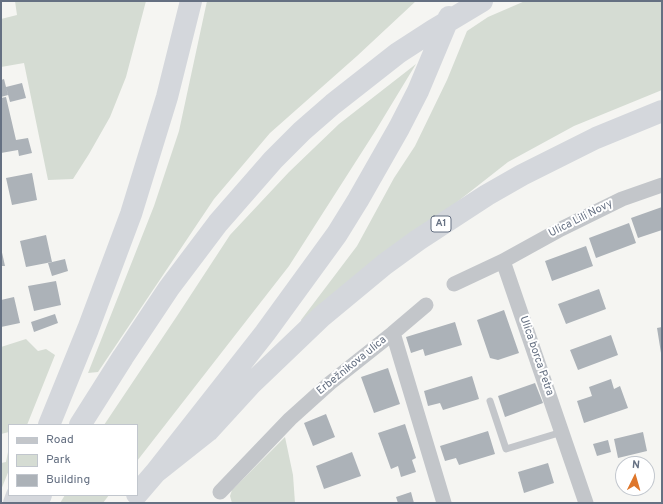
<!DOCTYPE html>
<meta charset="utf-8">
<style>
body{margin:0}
#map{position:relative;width:663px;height:504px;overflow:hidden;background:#f5f5f2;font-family:Overpass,sans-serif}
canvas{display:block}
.frame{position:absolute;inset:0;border:2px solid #657082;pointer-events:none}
.legend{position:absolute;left:8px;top:424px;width:130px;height:72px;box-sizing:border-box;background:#fff;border:1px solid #c1c6cd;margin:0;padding:5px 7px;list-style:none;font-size:12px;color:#657082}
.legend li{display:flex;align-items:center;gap:8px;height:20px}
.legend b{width:20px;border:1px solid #c1c6cd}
.north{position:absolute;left:615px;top:456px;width:40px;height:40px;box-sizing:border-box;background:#fff;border:1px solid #c1c6cd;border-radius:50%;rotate:5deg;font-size:11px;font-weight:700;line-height:16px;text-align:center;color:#657082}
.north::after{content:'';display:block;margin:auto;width:14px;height:18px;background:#de762a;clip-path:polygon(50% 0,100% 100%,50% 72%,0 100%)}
</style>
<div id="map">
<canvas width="663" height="504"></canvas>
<div class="frame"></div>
<ul class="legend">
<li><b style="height:5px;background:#c3c6ca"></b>Road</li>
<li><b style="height:11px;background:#d5dcd3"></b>Park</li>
<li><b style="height:11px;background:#acb2b8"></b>Building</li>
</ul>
<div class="north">N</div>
</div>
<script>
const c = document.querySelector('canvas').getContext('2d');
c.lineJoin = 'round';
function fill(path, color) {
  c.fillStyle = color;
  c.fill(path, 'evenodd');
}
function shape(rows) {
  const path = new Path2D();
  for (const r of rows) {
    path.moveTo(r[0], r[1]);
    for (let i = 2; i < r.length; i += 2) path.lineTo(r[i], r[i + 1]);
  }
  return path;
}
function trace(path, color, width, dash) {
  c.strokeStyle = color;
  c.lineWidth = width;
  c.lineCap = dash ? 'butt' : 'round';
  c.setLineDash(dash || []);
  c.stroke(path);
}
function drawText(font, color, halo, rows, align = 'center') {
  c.font = font + ' Overpass,sans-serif';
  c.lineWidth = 4;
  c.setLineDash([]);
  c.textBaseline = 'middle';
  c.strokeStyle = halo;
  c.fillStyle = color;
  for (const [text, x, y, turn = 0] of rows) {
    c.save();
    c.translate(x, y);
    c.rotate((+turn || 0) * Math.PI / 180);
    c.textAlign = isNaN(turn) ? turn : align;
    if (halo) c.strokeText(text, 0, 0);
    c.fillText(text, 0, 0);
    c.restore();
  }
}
fill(shape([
 [15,1,146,1,126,77,110,117,89,154,73,179,48,180,24,63,1,67,1,19,17,15],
 [207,1,416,1,357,56,270,133,214,199,98,372,88,373,154,206,179,131],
 [525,1,662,1,662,90,574,126,508,162,303,323,301,320,357,246,394,178,415,146,447,80,467,31,488,17],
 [416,64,376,130,289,266,137,461,137,425,104,425,177,316,230,235,289,172,339,124],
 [26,339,38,351,46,349,55,355,27,425,9,425,9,432,1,434,1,347],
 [285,437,293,475,295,503,232,503,230,496,232,490],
 [9,447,9,470,1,490,1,463,6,462],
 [65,495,109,495,103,503,60,503]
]), '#d5dcd3');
fill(shape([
 [4,79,8,95,1,97,1,80],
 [22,83,26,98,10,102,6,87],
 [6,97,16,140,28,138,32,153,19,156,18,150,1,153,1,98],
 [32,173,37,200,12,205,6,178],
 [662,207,662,230,638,238,631,218],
 [629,223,636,243,596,258,589,238],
 [46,235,52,262,26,267,20,241],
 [586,246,593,266,552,281,545,261],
 [1,248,5,266,1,266],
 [65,259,68,271,52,276,48,263],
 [56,281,61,305,34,311,28,286],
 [599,289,606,309,566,324,558,304],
 [14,297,20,323,1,327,1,300],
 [504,310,519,353,498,360,490,358,477,320],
 [55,314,58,323,34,332,31,322],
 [455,322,462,345,425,356,423,349,411,353,406,337],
 [662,327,662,353,661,353,657,328],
 [611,335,618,355,578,370,570,350],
 [388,368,400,404,374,413,361,377],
 [472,376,479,399,443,410,440,403,428,406,424,391],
 [611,379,614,389,620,386,628,408,584,423,577,401,592,396,589,387],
 [535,383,543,403,505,417,498,396],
 [326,414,335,437,313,446,304,423],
 [405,424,416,458,412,460,416,472,401,477,398,466,391,469,378,433],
 [488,431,495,454,459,465,456,458,445,461,440,446],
 [643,432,647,451,618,458,614,439],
 [608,440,611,452,597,456,593,444],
 [352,452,361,476,324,489,316,466],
 [548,463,554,483,524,493,518,472],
 [411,492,414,503,398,503,396,497]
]), '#acb2b8');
trace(shape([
 [490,401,506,449,562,432]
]), '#c3c6ca', 7);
trace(shape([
 [503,261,561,229,622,199,662,185],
 [454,284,503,261,586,503],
 [393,333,426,305],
 [220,492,290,419,330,383,393,333,444,503]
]), '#c3c6ca', 15);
trace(shape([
 [49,425,88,329,131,214,167,97,191,1],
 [80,425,123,357,169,288,218,223,273,160,302,131,333,104,398,53,432,31,482,1],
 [155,473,208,431,251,384,321,317,385,264,418,240,487,195,522,175,596,138,662,111],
 [137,494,155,473,265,333,337,234,358,200,399,128,418,91,449,17],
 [14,503,17,495],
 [37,503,41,495]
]), '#d4d7dc', 22);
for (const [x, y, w] of [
 [441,224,20]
]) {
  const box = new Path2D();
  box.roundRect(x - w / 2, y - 8, w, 16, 3);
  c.fillStyle = '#fff';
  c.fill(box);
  trace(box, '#657082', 1);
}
drawText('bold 10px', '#657082', null, [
 ["A1",441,224]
]);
drawText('11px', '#657082', '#fff', [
 ["Ulica Lili Novy",581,219,-27],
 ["Ulica borca Petra",536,356,71],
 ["Erbežnikova ulica",352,366,-39]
]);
</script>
